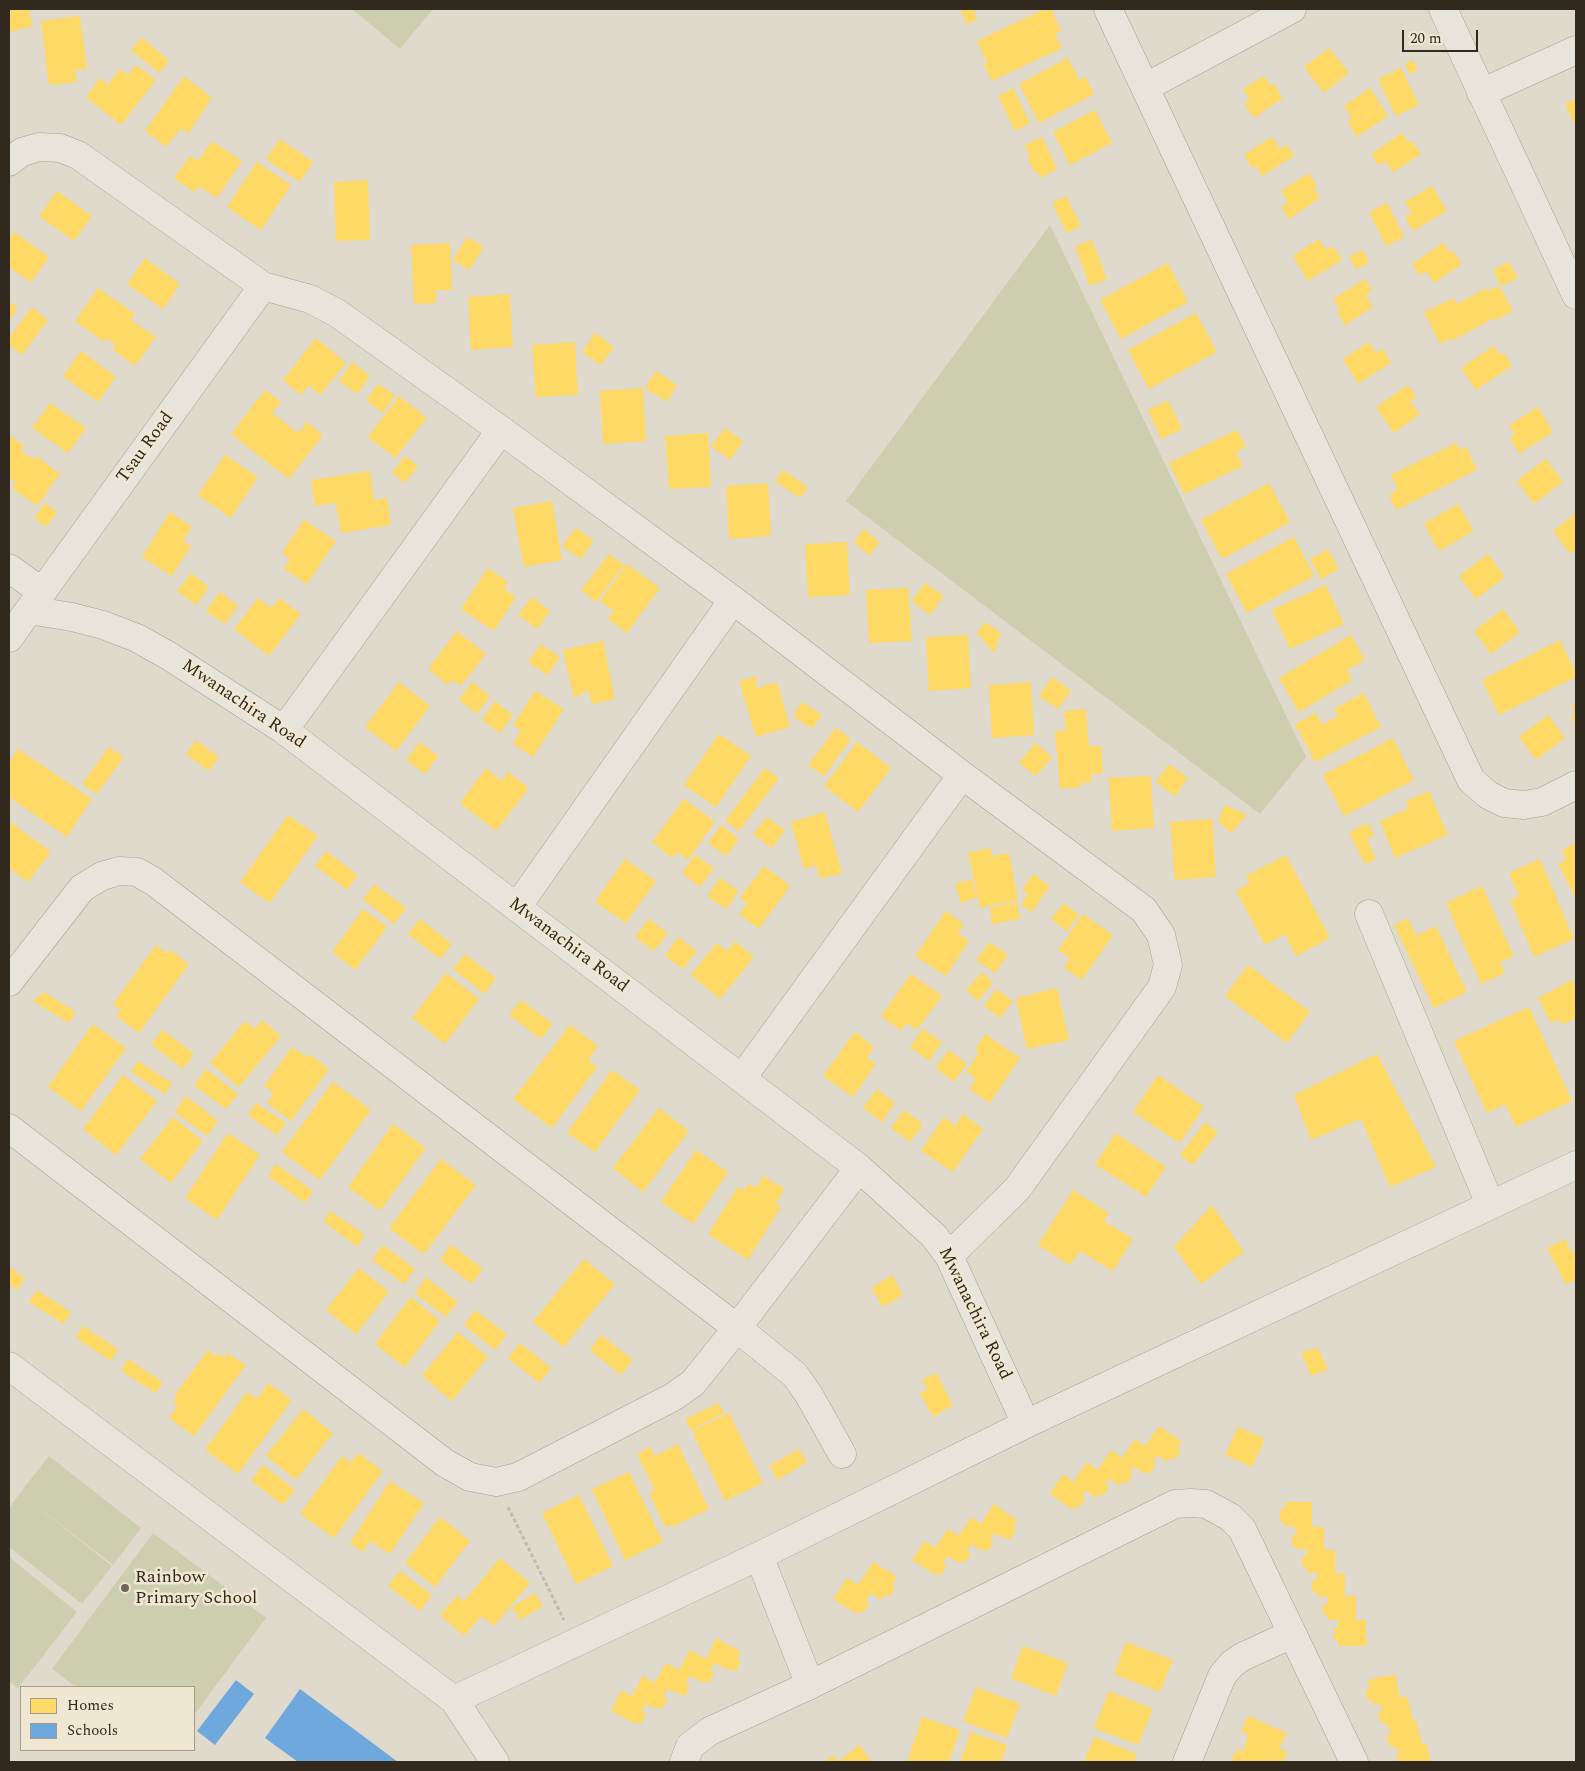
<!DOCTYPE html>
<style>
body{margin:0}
#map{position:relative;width:1585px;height:1771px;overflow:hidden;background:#dfdacb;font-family:Spectral,serif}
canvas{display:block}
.frame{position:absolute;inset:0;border:10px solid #31281e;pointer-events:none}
.legend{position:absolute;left:20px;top:1686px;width:175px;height:65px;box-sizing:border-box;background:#f0e7d2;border:1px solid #a49b8a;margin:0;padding:6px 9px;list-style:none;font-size:15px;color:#31281e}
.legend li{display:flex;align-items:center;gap:10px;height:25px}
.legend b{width:25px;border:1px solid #a49b8a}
.scale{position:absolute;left:1402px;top:30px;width:76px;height:22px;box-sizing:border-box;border:2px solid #31281e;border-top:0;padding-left:6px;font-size:15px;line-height:18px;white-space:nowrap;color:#31281e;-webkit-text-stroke:4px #f0e7d2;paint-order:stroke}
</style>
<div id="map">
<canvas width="1585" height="1771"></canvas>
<div class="frame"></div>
<ul class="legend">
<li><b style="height:14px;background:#ffd966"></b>Homes</li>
<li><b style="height:14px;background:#6fa8dc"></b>Schools</li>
</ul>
<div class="scale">20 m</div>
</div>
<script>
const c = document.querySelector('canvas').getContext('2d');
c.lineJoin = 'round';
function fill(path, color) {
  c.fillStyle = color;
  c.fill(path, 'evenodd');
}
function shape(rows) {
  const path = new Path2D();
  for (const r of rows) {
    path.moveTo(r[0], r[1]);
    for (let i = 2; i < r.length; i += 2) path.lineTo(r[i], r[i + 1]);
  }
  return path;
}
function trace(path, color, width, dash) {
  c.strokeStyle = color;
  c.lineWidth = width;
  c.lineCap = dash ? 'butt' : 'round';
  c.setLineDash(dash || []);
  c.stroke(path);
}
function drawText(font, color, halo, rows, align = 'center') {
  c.font = font + ' Spectral,serif';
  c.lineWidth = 5;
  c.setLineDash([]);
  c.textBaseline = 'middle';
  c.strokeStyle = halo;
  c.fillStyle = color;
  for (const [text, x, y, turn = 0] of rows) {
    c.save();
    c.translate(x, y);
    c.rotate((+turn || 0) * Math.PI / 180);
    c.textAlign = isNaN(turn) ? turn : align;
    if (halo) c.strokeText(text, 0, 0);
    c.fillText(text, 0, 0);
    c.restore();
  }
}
fill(shape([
 [352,9,433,9,400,49],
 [1050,225,1306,757,1260,814,846,501],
 [49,1456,141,1528,113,1565,20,1493],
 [20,1493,112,1566,82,1604,9,1547,9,1508],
 [153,1533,266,1618,194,1715,194,1687,76,1687,52,1669],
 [9,1557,77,1612,18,1688,9,1681]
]), '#cdceb0');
fill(shape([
 [9,9,28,9,33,26,9,32],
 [960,9,973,9,978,19,967,24],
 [1045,9,1051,9,1061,31,1055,34,1062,48,992,81,984,65,987,63,977,41],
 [80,16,87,69,75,70,77,82,49,85,41,21],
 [142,37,169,61,159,73,131,50],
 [1329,48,1349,73,1324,93,1304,67],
 [1068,58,1079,80,1086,77,1094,94,1039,123,1019,84],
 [1413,60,1418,70,1410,74,1405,64],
 [136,65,156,80,121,125,86,97,100,78,108,85,120,69,128,75],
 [1401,68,1419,105,1396,116,1378,79],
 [184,76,212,98,188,134,181,128,166,147,145,131],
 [1264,76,1271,86,1274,84,1283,98,1254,118,1244,104,1250,100,1243,89],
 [1013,88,1030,123,1015,131,998,96],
 [1370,88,1388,116,1357,137,1347,121,1352,118,1344,106],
 [1576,99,1576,127,1565,104],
 [1095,110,1112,143,1070,165,1053,132],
 [1402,133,1409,143,1412,141,1421,154,1393,172,1385,161,1378,165,1371,154],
 [1042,137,1057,169,1041,178,1038,172,1035,173,1027,158,1030,157,1025,145],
 [1272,137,1280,149,1287,145,1294,156,1262,176,1256,166,1252,168,1244,155],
 [280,139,313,162,300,182,266,159],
 [212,141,242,161,217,198,199,186,194,192,174,178,190,156,198,161],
 [257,162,291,185,261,230,227,207],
 [1309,173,1317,186,1314,188,1320,198,1289,219,1281,207,1288,203,1281,191],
 [368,180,370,240,336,241,334,182],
 [1432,186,1447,211,1413,231,1405,217,1412,213,1405,202],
 [57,191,92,216,74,241,39,216],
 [1066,196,1081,226,1067,233,1052,203],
 [1387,203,1404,237,1386,246,1369,212],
 [14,232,49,257,31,282,9,267,9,239],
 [467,237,484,247,469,270,453,260],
 [1319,239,1326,250,1333,246,1342,260,1308,281,1293,256],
 [1092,240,1107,279,1090,286,1075,246],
 [450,243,452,290,436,290,436,303,414,304,411,245],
 [1443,243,1450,253,1453,251,1462,264,1434,283,1426,271,1419,275,1412,264],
 [1362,250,1369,263,1356,269,1349,256],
 [145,258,180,284,163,309,127,284],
 [1509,262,1518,278,1501,286,1493,270],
 [1168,263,1188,302,1121,339,1100,300],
 [1365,279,1372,290,1366,295,1373,307,1345,325,1337,312,1340,309,1333,299],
 [1499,286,1513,311,1496,320,1494,318,1452,341,1451,338,1440,344,1424,312,1454,298,1457,304,1486,288,1488,291],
 [98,288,135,314,131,320,156,337,135,366,113,350,116,345,106,338,104,342,75,321],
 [510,294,513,347,471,350,468,297],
 [9,301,18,308,9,321],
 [32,307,48,320,22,355,9,345,9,338],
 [1196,313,1217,352,1149,389,1128,350],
 [595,333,614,347,601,365,582,352],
 [316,338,346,363,320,395,309,385,301,395,283,380],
 [575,342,578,395,536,397,532,345],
 [1369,342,1376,353,1383,349,1391,363,1358,384,1343,359],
 [1494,346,1500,355,1504,353,1512,366,1476,390,1461,368],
 [81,351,116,377,98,402,63,376],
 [352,362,370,376,357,394,339,381],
 [656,371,677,385,667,402,645,388],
 [378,384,395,395,383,413,366,400],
 [1408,385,1417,397,1410,401,1420,414,1394,433,1376,407],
 [643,388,646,441,603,444,600,391],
 [265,390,281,402,272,413,298,433,307,422,323,435,289,479,231,434],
 [399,396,427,418,395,458,368,437],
 [1168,400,1182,429,1161,439,1148,410],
 [50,403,86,428,68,453,32,428],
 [1538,407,1553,432,1519,454,1510,438,1515,434,1509,425],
 [725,428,743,441,730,460,711,446],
 [1237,430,1246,447,1236,452,1243,466,1184,494,1169,463],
 [708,433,711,487,669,489,665,436],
 [9,435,24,446,21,451,33,459,36,456,60,474,37,506,12,488,16,483,9,477],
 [1456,443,1460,450,1466,447,1477,470,1396,510,1389,495,1398,490,1391,475],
 [225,455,258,477,231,518,198,495],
 [405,456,418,466,405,483,392,473],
 [1546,459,1563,482,1534,504,1517,481],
 [783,470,808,487,800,498,775,481],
 [370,471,374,500,387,498,391,525,341,533,336,503,315,506,311,480],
 [768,483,771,536,729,539,726,486],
 [1269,483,1290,522,1222,559,1201,520],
 [552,501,562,560,524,567,513,508],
 [45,503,57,512,46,527,34,518],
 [1458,504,1474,531,1439,551,1424,524],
 [170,512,192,527,183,541,191,546,172,576,142,557],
 [1576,513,1576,549,1570,554,1553,531],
 [304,520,336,541,307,584,284,569,290,559,282,553],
 [576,528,594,541,581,559,562,546],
 [864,529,879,542,870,556,854,542],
 [1294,537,1314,576,1247,613,1226,574],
 [847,542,850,595,808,597,805,544],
 [1328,549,1339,569,1321,579,1310,559],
 [609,554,624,565,596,602,581,590],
 [1488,554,1505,577,1476,599,1459,576],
 [627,564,660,588,627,633,608,619,614,611,600,601],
 [488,568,508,582,504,589,516,597,494,631,461,609],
 [191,573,209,587,196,605,177,591],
 [925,583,944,596,930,615,912,601],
 [1326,585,1344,624,1290,649,1272,610],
 [908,588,912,641,869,643,866,590],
 [220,592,238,606,225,624,206,611],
 [532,597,550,611,537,629,518,615],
 [258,598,271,608,280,598,301,614,269,656,234,629],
 [1503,609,1520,632,1491,654,1474,631],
 [985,622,1001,633,994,653,977,633],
 [457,631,486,654,461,686,453,680,448,685,428,669],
 [968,635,971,688,929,691,926,637],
 [1351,635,1365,660,1347,670,1352,680,1299,712,1279,678],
 [1560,640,1576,673,1576,677,1499,715,1482,680],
 [603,641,615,699,592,704,588,690,574,698,563,650],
 [541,644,560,657,547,675,528,662],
 [757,676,756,688,777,682,790,727,756,737,739,681],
 [1052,677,1071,691,1058,709,1039,696],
 [399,682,430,706,396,751,365,727],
 [472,682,490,696,477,714,459,700],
 [1031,682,1034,735,992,738,989,685],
 [535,691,564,709,533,757,513,744,521,730,513,725],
 [1364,693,1381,727,1315,762,1295,724,1316,713,1322,725,1338,716,1334,709],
 [495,701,513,715,500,733,482,720],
 [802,702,822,715,812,729,793,716],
 [1576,704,1576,728,1571,717,1575,714,1572,706],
 [1086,709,1089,746,1101,746,1103,773,1091,774,1092,782,1081,783,1081,787,1060,789,1055,731,1066,730,1064,711],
 [1548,715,1565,738,1536,760,1519,737],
 [836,728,851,739,824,776,808,765],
 [719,734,751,756,716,807,684,785],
 [1393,738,1414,780,1344,816,1323,775],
 [196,740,219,757,209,771,186,754],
 [420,742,438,756,425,774,406,760],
 [857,742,891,768,858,812,824,786],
 [1035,743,1052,757,1036,776,1019,763],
 [109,747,124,757,97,794,82,784],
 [18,749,92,799,67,837,9,797,9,762],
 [1169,764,1188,778,1175,796,1156,782],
 [486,768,502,781,508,772,529,788,496,831,460,803],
 [765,768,779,778,739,831,725,821],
 [1151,776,1154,828,1112,831,1109,778],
 [1429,791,1448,835,1395,858,1380,821,1409,808,1406,801],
 [684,799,715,822,688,860,677,852,672,858,652,842],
 [1225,805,1247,815,1231,833,1218,821],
 [825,812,842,873,820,879,816,865,804,869,791,822],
 [288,815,318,836,270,903,240,882],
 [767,817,785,830,772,848,753,834],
 [1212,819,1216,877,1175,880,1170,822],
 [9,821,51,852,28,882,9,868],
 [1368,823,1374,835,1367,839,1376,859,1365,864,1349,832],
 [721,825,739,839,726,856,708,843],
 [1576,843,1576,899,1558,864,1566,860,1562,850],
 [991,848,992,856,1009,853,1018,900,980,908,968,853],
 [326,851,358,875,347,890,315,866],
 [695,855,714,868,700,887,682,873],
 [1286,855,1330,938,1296,956,1285,934,1265,945,1236,891,1250,883,1246,876],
 [625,859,656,881,626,923,595,902],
 [1540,859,1574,939,1534,957,1510,900,1519,896,1509,873],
 [764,866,790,886,759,929,739,914,747,904,740,898],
 [1033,874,1050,886,1032,912,1021,905,1028,894,1022,890],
 [720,878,739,891,726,909,707,896],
 [971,879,977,897,961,903,955,884],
 [374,884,406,908,394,924,363,899],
 [1482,886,1514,956,1500,962,1505,973,1481,984,1446,903],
 [1017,902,1020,919,992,924,990,908],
 [1064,903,1079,915,1067,931,1051,919],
 [363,909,387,927,355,970,332,952],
 [946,911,964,924,958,933,969,941,946,976,915,956],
 [1083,914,1113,935,1082,980,1064,968,1070,958,1058,950],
 [1408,918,1416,936,1436,926,1467,992,1434,1008,1394,925],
 [420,919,452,944,440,959,408,934],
 [649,919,668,933,654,951,635,937],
 [678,937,697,951,683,969,665,956],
 [735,941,754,957,720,999,691,975,717,943,727,951],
 [990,942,1008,955,995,973,976,960],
 [156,945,167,953,170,950,189,964,139,1033,116,1016,121,1010,113,1004],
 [465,954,496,978,485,994,453,969],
 [1248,965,1310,1012,1287,1043,1225,996],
 [982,972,993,983,978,1001,966,990],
 [446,973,479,999,445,1044,412,1018],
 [911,974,942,996,917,1030,907,1023,901,1031,881,1016],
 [1572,980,1576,989,1576,1018,1562,1025,1559,1019,1551,1023,1538,998],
 [1057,988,1069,1040,1027,1049,1016,998],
 [996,989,1013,1001,1000,1018,984,1006],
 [44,992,76,1012,69,1023,33,1001],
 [521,1000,553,1024,541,1039,509,1015],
 [1529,1007,1572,1101,1516,1127,1505,1104,1487,1113,1454,1041],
 [262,1020,281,1036,239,1087,210,1063,245,1021,255,1029],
 [93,1024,126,1048,81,1111,48,1087],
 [570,1025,598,1046,588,1060,597,1067,552,1128,513,1099],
 [923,1029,942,1042,929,1061,910,1047],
 [163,1030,194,1054,183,1069,151,1044],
 [855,1032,874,1047,867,1058,876,1064,853,1097,823,1076],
 [985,1034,1020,1058,990,1103,969,1089,976,1079,966,1072,979,1053,975,1049],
 [292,1047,306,1057,309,1054,329,1069,291,1121,267,1103,274,1093,264,1086],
 [949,1050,967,1064,954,1082,935,1068],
 [1377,1054,1436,1167,1390,1187,1361,1119,1311,1140,1294,1095],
 [138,1061,172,1083,165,1094,131,1072],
 [206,1069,238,1094,226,1109,194,1085],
 [612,1070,640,1090,595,1152,567,1133],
 [123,1075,157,1101,116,1155,83,1129],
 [1158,1075,1204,1107,1180,1143,1133,1112],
 [333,1082,371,1110,320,1180,282,1152],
 [877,1089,895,1103,882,1122,863,1108],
 [186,1096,218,1121,207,1136,175,1112],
 [256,1103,286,1123,277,1135,248,1115],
 [659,1108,689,1131,643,1192,613,1168],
 [904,1110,923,1124,910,1142,891,1128],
 [963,1114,983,1129,953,1172,921,1151,944,1117,955,1126],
 [173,1117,203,1141,171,1183,140,1159],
 [1205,1122,1218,1132,1193,1165,1180,1155],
 [393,1124,426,1148,380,1211,348,1187],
 [228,1133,260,1155,217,1220,185,1198],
 [1116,1133,1166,1167,1146,1197,1095,1164],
 [696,1150,728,1172,693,1224,661,1202],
 [441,1159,476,1185,424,1254,389,1228],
 [276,1164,313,1191,305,1203,268,1176],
 [763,1176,785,1189,775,1204,781,1207,748,1260,708,1234,738,1187,744,1191,749,1183,756,1188],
 [1073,1190,1109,1213,1104,1221,1133,1239,1113,1271,1080,1251,1070,1265,1038,1245],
 [1212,1205,1244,1252,1201,1284,1174,1247],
 [330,1211,364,1234,358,1247,324,1222],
 [1565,1239,1572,1253,1576,1251,1576,1279,1566,1285,1547,1248],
 [383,1245,415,1269,404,1284,372,1260],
 [451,1245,483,1269,472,1284,440,1260],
 [584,1259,615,1284,564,1347,533,1322],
 [9,1267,25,1278,18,1290,9,1284],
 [359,1268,389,1292,356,1334,326,1310],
 [892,1275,903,1295,883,1307,871,1288],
 [426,1277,458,1302,446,1317,415,1293],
 [37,1290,71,1312,64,1324,29,1302],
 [411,1297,440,1321,405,1367,375,1344],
 [475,1310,507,1334,495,1350,464,1325],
 [83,1326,118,1349,111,1361,76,1338],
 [458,1332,488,1357,452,1401,422,1376],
 [601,1335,633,1360,621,1375,590,1350],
 [520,1343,551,1368,540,1383,508,1358],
 [1318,1348,1328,1369,1311,1376,1301,1352],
 [208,1350,216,1356,218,1353,225,1358,228,1353,246,1365,194,1436,169,1418,178,1406,173,1403,177,1397,175,1395],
 [128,1359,163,1382,156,1393,121,1371],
 [936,1373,953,1405,933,1417,920,1393,928,1389,922,1380],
 [268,1383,292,1400,238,1474,205,1450,247,1392,257,1399],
 [719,1403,724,1413,691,1430,685,1419],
 [303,1409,333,1433,296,1480,266,1456],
 [729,1413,763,1483,725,1501,692,1431],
 [1159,1426,1182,1442,1177,1448,1181,1451,1174,1460,1170,1458,1167,1462,1157,1455,1153,1462,1156,1464,1150,1474,1146,1471,1145,1474,1134,1466,1130,1472,1133,1474,1127,1484,1124,1481,1120,1486,1109,1478,1106,1484,1109,1487,1103,1496,1099,1494,1096,1498,1086,1490,1082,1496,1085,1499,1079,1508,1075,1506,1073,1510,1050,1494,1063,1474,1073,1482,1087,1462,1098,1470,1111,1450,1122,1458,1135,1439,1145,1446],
 [1238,1427,1265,1439,1252,1467,1225,1455],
 [678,1444,709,1509,672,1527,671,1525,665,1527,649,1493,655,1491,637,1454,650,1447,655,1456],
 [799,1449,807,1462,778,1480,769,1466],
 [358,1453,383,1471,334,1538,300,1514,342,1456,351,1463],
 [263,1465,295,1490,283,1505,251,1481],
 [629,1472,663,1542,625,1560,592,1489],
 [390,1481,424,1503,390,1554,370,1541,363,1552,350,1543],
 [579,1495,613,1566,576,1584,542,1513],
 [1285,1502,1312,1502,1312,1527,1324,1527,1324,1549,1335,1550,1335,1573,1345,1574,1345,1596,1356,1596,1356,1620,1366,1620,1366,1646,1338,1646,1338,1640,1334,1640,1334,1628,1338,1628,1338,1620,1328,1620,1328,1615,1323,1615,1323,1604,1328,1604,1328,1596,1317,1597,1317,1592,1312,1592,1312,1581,1317,1580,1317,1573,1307,1573,1307,1567,1302,1567,1302,1556,1307,1556,1307,1549,1296,1549,1296,1546,1292,1547,1292,1535,1297,1535,1296,1527,1284,1526,1284,1521,1280,1522,1280,1510,1284,1510],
 [994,1504,1017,1520,1013,1528,1016,1530,1010,1540,1006,1537,1005,1539,995,1533,990,1540,994,1542,987,1552,984,1549,982,1551,972,1544,967,1551,971,1554,965,1563,961,1561,959,1563,948,1556,943,1563,947,1566,941,1575,937,1573,936,1575,912,1560,925,1541,935,1548,948,1529,959,1536,971,1517,981,1524],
 [440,1517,470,1541,435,1587,405,1563],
 [500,1558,530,1583,494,1626,481,1616,464,1636,440,1615,457,1596,464,1601],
 [873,1562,897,1577,892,1585,895,1588,889,1597,885,1594,881,1600,870,1593,866,1601,869,1604,863,1613,860,1611,857,1614,833,1599,847,1578,858,1585],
 [400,1571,432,1595,420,1611,388,1586],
 [535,1593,543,1606,520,1620,512,1607],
 [716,1638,741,1652,737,1659,741,1662,736,1671,732,1669,731,1671,715,1663,710,1671,715,1673,709,1683,705,1681,704,1683,690,1676,686,1684,690,1686,685,1696,668,1689,663,1697,668,1699,662,1709,658,1707,657,1709,646,1704,642,1712,646,1714,641,1724,637,1722,636,1724,611,1711,621,1691,632,1696,643,1676,655,1683,666,1663,679,1670,690,1650,706,1659],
 [1126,1642,1173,1660,1160,1692,1114,1674],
 [1023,1646,1068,1663,1056,1696,1011,1678],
 [1395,1674,1400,1698,1407,1696,1413,1720,1416,1720,1422,1744,1426,1743,1431,1762,1398,1762,1396,1754,1400,1753,1399,1749,1395,1750,1393,1745,1389,1746,1386,1735,1391,1734,1389,1726,1386,1727,1385,1722,1380,1723,1378,1712,1382,1711,1380,1703,1373,1705,1372,1700,1368,1701,1365,1690,1370,1689,1368,1680],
 [976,1687,1020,1704,1007,1738,963,1721],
 [1109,1691,1153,1709,1138,1745,1094,1728],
 [1248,1716,1287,1733,1279,1748,1288,1752,1283,1762,1231,1762,1236,1750,1242,1752,1249,1735,1241,1731],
 [922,1717,960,1730,949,1762,907,1762],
 [971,1732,1007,1745,1001,1762,960,1762],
 [1094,1737,1137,1754,1134,1762,1084,1762],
 [859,1745,872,1762,824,1762,833,1755,838,1762]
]), '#ffd966');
fill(shape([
 [236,1680,254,1694,215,1745,197,1731],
 [300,1689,398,1762,298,1762,265,1738]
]), '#6fa8dc');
const minor = shape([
 [1108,9,1471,780,1488,795,1504,803,1524,805,1542,802,1576,785],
 [1443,9,1576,295],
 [1146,87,1292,9],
 [1481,93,1576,50],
 [9,162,22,152,39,147,60,148,78,155,263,286,310,299,337,313,501,430,733,600,962,775,1144,910,1161,935,1168,965,1162,987,1017,1189,949,1256],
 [9,568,42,592],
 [29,610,263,286],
 [9,638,29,610,72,617,103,625,137,638,169,656,284,730,859,1168,934,1236,949,1256,1026,1424],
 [284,730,501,430],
 [517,907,733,600],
 [1369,914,1490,1204],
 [9,982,82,888,102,876,119,871,137,872,153,881,737,1328,795,1375,809,1395,842,1454],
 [742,1078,962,775],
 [9,1128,445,1463,470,1477,496,1482,518,1477,673,1397,693,1383,737,1328,859,1168],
 [9,1366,454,1700,495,1762],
 [759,1556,810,1685],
 [454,1700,759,1556,1026,1424,1576,1165],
 [684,1762,690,1746,710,1731,810,1685,1175,1504,1191,1503,1206,1504,1230,1517,1242,1529,1354,1762],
 [1187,1762,1222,1676,1232,1664,1242,1657,1292,1634]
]);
trace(minor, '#a49f94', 29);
trace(shape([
 [508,1507,564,1620]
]), '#c0bbb3', 3, [4, 2.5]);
trace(minor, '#e8e4dc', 28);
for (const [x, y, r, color] of [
 [125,1588,5,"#6e665b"]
]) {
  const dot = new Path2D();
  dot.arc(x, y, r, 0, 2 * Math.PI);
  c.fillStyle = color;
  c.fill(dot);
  trace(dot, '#f0e7d2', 2);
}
drawText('18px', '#31281e', '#f0e7d2', [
 ["Tsau Road",146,448,-54],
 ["Mwanachira Road",243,705,34],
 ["Mwanachira Road",568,946,37],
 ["Mwanachira Road",974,1314,64]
]);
drawText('18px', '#31281e', '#f0e7d2', [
 ["Rainbow",135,1578],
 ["Primary School",135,1599]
], 'left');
</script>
